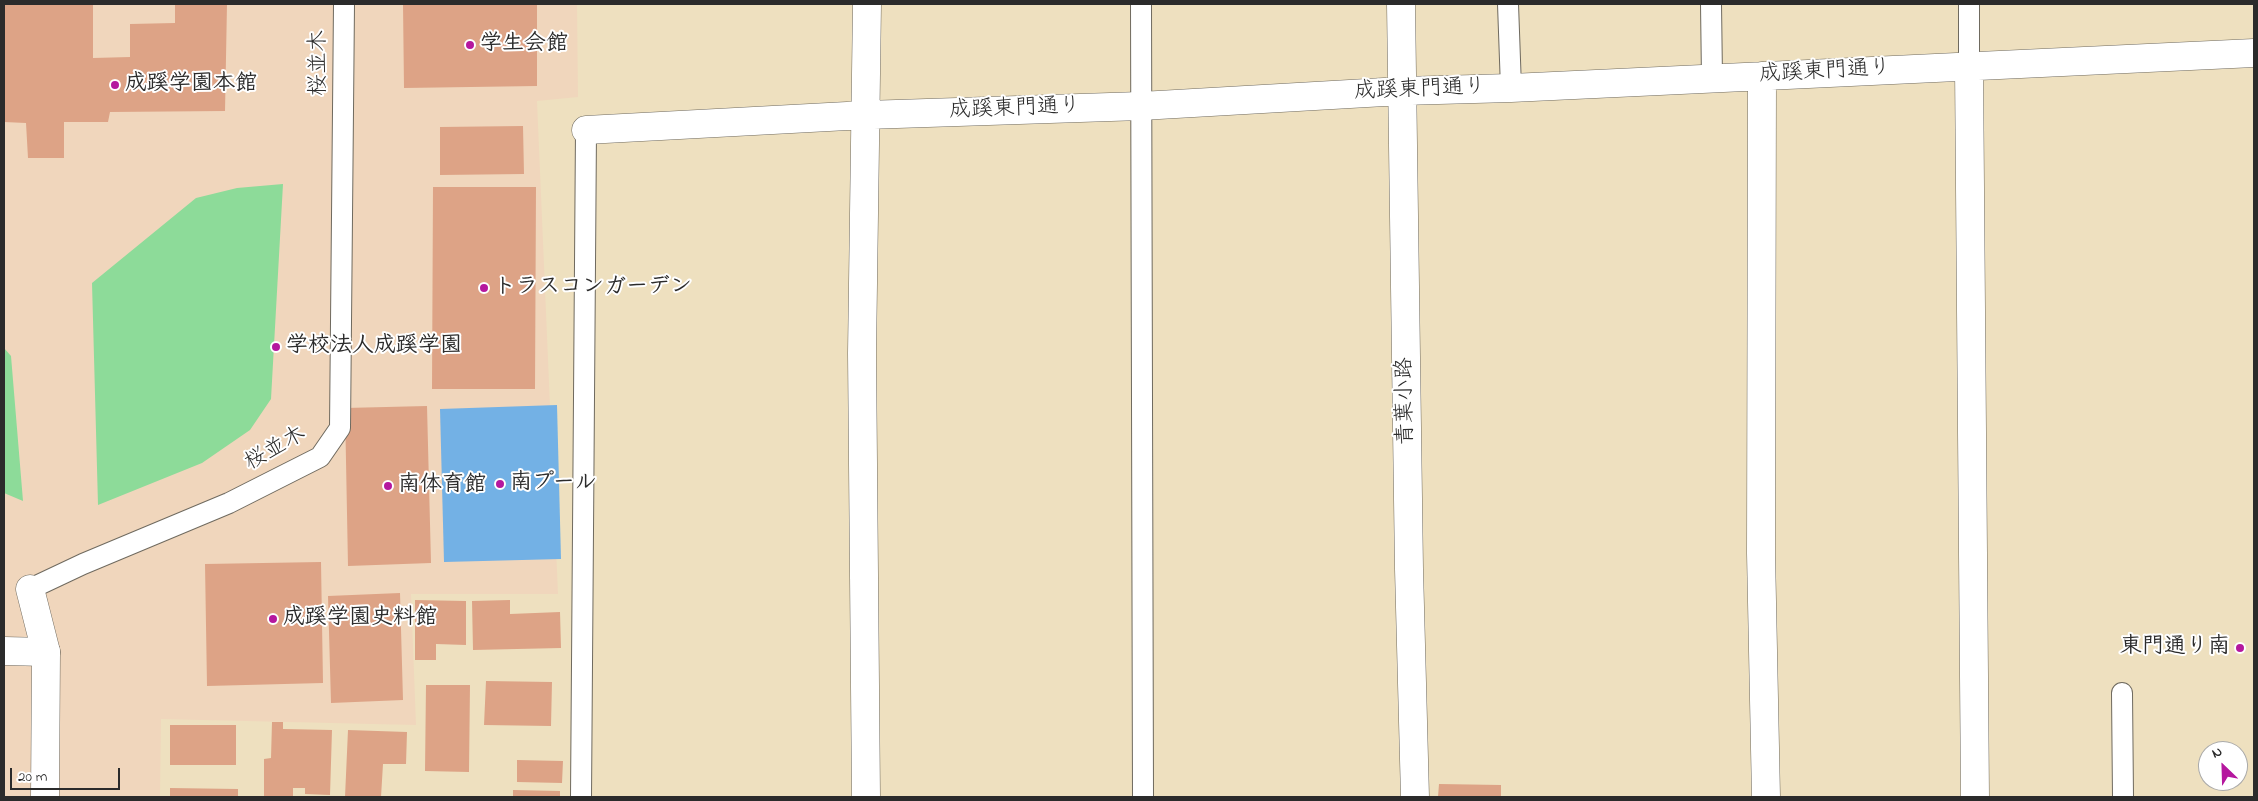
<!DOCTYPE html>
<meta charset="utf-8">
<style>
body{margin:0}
#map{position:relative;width:2258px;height:801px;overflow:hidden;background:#eee0bf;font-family:"Indie Flower",sans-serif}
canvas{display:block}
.frame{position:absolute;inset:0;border:5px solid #2b2b2b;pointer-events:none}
.north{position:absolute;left:2198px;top:741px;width:50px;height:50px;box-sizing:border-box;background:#fff;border:1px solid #aaa;border-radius:50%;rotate:336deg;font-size:14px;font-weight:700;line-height:20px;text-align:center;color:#2b2b2b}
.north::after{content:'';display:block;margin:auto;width:18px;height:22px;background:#b5179e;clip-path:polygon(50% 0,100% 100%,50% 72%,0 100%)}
.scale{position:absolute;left:10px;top:768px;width:110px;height:22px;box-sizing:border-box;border:2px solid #2b2b2b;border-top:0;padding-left:6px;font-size:15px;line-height:18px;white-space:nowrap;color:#2b2b2b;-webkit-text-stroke:4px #fff;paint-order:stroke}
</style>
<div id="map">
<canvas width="2258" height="801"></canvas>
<div class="frame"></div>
<div class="north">N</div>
<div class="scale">20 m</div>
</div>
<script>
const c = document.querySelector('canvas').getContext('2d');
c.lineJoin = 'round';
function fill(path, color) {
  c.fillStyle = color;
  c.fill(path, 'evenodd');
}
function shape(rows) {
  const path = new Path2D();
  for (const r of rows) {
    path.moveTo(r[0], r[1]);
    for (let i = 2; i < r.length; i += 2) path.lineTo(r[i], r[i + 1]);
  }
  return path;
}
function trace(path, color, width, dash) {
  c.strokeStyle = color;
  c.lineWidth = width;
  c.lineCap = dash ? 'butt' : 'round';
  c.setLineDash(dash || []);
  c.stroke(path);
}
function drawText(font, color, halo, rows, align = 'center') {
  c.font = font + ' "Indie Flower","Klee One",sans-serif';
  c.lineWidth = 4;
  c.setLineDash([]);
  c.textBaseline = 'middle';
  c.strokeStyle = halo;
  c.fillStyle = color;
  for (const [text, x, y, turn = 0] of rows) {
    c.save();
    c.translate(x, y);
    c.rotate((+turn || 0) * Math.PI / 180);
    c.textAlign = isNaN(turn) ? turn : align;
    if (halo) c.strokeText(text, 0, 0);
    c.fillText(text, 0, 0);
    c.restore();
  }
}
fill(shape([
 [4,4,577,4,578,97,537,101,558,594,411,594,416,725,161,719,160,797,4,797]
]), '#f0d6bc');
fill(shape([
 [283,184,271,399,250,430,202,463,98,505,92,283,196,198,237,188],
 [4,348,11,356,23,501,4,493]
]), '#8ddb99');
fill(shape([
 [557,405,561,559,444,562,440,409]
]), '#73b1e5');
fill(shape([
 [4,4,93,4,93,58,130,57,130,24,175,23,175,4,227,4,225,111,110,112,108,122,64,122,64,158,28,158,26,123,4,122],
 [403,4,537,4,537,86,404,88],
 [523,126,524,174,440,175,440,127],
 [433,187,536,187,535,389,432,389],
 [427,406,431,563,348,566,345,408],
 [321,562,323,683,207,686,205,564],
 [400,593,403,700,331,703,328,596],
 [415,600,466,601,466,645,436,644,436,660,415,660],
 [510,600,510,614,560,612,561,648,473,650,472,601],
 [486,681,552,682,551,726,484,725],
 [426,685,470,685,469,772,425,771],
 [272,722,283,722,283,729,332,730,330,795,305,794,305,788,293,788,293,797,264,797,264,759,271,758],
 [170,725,236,725,236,765,170,765],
 [348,730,407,732,406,764,383,764,381,797,345,797],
 [517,760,563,761,562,783,517,782],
 [1439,784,1501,785,1501,797,1438,797],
 [170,788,238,789,238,797,170,797],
 [513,790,560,791,560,797,513,797]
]), '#dda386');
const service = shape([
 [1141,4,1143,797],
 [1508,4,1511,88],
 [1711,4,1712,78],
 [1969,66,1969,4],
 [30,589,83,564,229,503,320,457,340,428,344,4],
 [2122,693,2123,797],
 [581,797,586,130]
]);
const pedestrian = shape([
 [4,651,46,652]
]);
const minor = shape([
 [1401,4,1409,569,1415,797],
 [1969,66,1975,797],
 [1762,76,1761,553,1766,797],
 [586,130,866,115,1141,106,1402,91,1511,88,2254,53],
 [30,589,46,652,45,797],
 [866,797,862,353,867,4]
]);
trace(service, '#6f6a5f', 22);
trace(pedestrian, '#6f6a5f', 29);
trace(minor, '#6f6a5f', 29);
trace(service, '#fff', 20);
trace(pedestrian, '#fff', 28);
trace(minor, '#fff', 28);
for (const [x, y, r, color] of [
 [470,45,5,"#b5179e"],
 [115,85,5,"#b5179e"],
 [484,288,5,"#b5179e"],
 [276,347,5,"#b5179e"],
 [500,484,5,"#b5179e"],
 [388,486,5,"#b5179e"],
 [273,619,5,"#b5179e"],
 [2240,648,5,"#b5179e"]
]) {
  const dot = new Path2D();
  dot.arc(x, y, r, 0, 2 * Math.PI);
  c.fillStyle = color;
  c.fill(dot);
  trace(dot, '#fff', 2);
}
drawText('bold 22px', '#2b2b2b', '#fff', [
 ["学生会館",480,45],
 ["成蹊学園本館",125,85],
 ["トラスコンガーデン",494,288],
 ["学校法人成蹊学園",286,347],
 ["南プール",510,484],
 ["南体育館",398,486],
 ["成蹊学園史料館",283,619],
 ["東門通り南",2230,648,"right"]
], 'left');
drawText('22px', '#2b2b2b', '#fff', [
 ["桜並木",320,63,-90],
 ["成蹊東門通り",1825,73,-3],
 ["成蹊東門通り",1420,91,-2],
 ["成蹊東門通り",1015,110,-2],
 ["青葉小路",1407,401,-91],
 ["桜並木",276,450,-29]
]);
</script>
